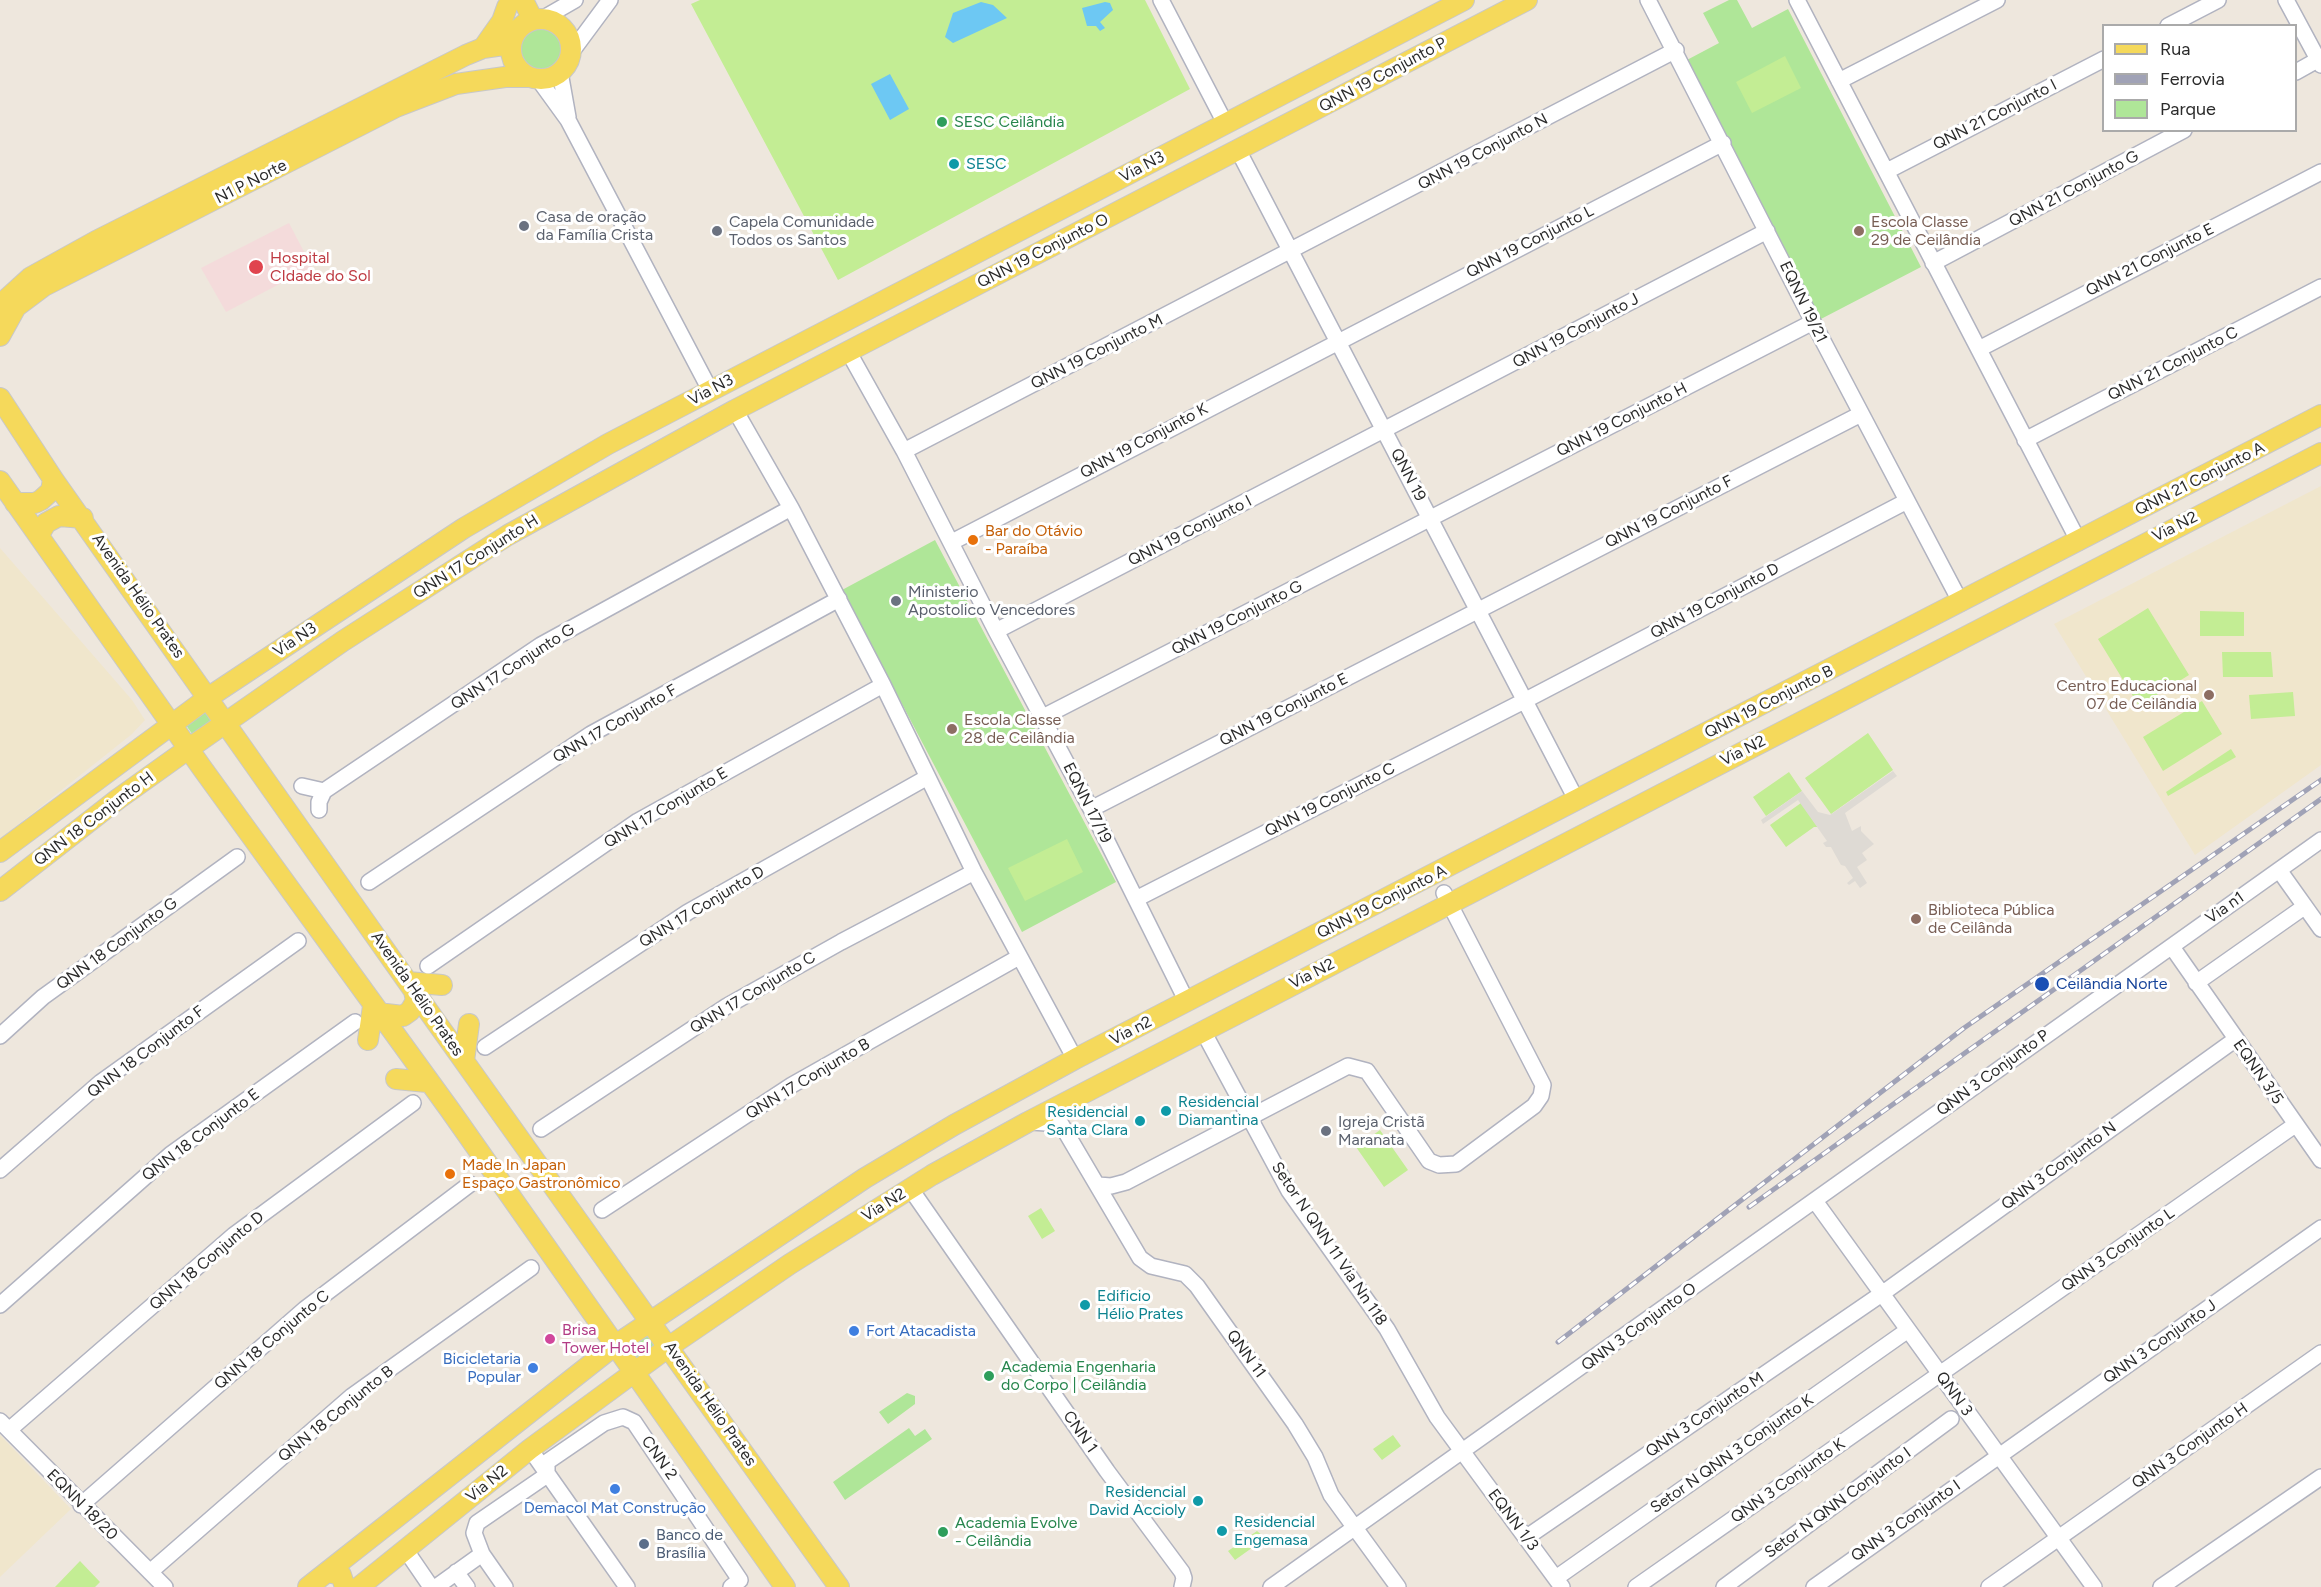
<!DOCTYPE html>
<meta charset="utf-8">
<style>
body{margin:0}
#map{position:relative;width:2321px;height:1587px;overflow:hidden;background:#eee7dd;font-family:Figtree,sans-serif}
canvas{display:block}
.legend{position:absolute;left:2102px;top:24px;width:195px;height:108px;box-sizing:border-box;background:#fff;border:2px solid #aaa;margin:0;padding:8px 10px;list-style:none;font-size:18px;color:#2b2b2b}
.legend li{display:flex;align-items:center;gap:12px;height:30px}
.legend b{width:30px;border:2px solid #aaa}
</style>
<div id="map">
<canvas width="2321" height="1587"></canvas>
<ul class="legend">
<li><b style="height:8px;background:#f5d95b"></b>Rua</li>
<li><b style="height:8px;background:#a0a2b6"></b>Ferrovia</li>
<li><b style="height:16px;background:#afe698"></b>Parque</li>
</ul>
</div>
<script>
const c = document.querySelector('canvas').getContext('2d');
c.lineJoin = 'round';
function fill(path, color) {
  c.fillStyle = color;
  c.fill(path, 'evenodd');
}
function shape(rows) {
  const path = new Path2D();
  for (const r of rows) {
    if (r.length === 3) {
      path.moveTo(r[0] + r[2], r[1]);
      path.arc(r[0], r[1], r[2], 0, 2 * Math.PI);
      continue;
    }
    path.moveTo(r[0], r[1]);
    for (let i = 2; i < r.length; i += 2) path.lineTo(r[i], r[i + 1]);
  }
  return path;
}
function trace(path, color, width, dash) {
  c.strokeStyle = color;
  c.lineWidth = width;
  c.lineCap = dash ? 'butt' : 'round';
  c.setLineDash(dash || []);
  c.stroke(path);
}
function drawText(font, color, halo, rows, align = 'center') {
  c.font = font + ' Figtree,sans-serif';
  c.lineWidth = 6;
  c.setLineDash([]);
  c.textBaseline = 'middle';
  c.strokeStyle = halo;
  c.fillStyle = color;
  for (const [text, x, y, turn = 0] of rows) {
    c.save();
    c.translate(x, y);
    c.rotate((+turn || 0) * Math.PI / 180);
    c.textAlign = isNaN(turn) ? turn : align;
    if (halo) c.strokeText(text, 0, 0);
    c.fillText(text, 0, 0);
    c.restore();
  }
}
fill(shape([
 [2321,486,2321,765,2195,855,2054,624],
 [0,548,132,700,145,720,132,734,0,839],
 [0,1435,71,1509,0,1577]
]), '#f0e6cc');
fill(shape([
 [289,223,312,267,226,312,201,268]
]), '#f4dbdb');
fill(shape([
 [1729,0,1737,0,1752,28,1788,9,1921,267,1819,320,1685,61,1719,43,1703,13],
 [541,50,24],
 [935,540,1116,882,1022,932,842,590],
 [203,706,215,722,195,738,183,721],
 [647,1334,656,1346,637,1359,628,1347],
 [907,1393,915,1396,915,1404,888,1424,879,1412],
 [909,1428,915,1436,925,1429,932,1439,845,1500,833,1482]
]), '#afe698');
fill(shape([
 [700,0,1145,0,1190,89,838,280,691,4],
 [1785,56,1801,88,1752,113,1736,82],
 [2148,608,2189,675,2139,706,2098,639],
 [2200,611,2244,612,2244,636,2200,636],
 [2222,652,2271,652,2273,677,2223,677],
 [2293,692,2295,716,2251,719,2249,695],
 [2202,701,2222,734,2163,771,2143,737],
 [1868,733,1893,770,1831,814,1805,778],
 [2231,749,2236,757,2168,796,2166,792],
 [1789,772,1802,791,1766,816,1753,797],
 [1801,803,1818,827,1814,827,1786,847,1770,825],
 [1067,839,1083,872,1025,901,1008,868],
 [1380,1130,1408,1170,1384,1187,1356,1147],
 [1041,1208,1055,1231,1042,1239,1028,1216],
 [1393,1435,1401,1446,1382,1460,1373,1449],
 [1257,1531,1263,1536,1263,1540,1235,1560,1228,1551],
 [80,1561,100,1582,95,1587,55,1587]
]), '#c3ed94');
fill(shape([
 [1893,771,1897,776,1845,813,1852,831,1861,826,1861,831,1874,844,1862,853,1867,860,1857,867,1867,883,1860,888,1855,881,1849,885,1847,883,1853,878,1845,866,1841,865,1831,847,1826,847,1823,843,1827,841,1798,800,1763,824,1761,820,1802,791,1818,812,1830,815]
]), '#dedad4');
fill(shape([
 [981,2,993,5,1007,18,953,43,945,37,953,13],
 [1105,2,1110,3,1113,10,1100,22,1105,28,1100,31,1096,26,1087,26,1082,8],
 [890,74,909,109,890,120,871,84]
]), '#6dc8f3');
const minor = shape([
 [1161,0,1225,123],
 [1648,0,1813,322,1961,603],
 [1797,0,2079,542],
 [2286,0,2321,65],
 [542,19,575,0],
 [2168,26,2218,0],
 [570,54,610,0],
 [560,72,568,117],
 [2296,72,2321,58],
 [539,80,568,120,710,390],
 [1839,81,1997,0],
 [1238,150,1577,801],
 [1887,171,2104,59],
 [1933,263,2184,130],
 [1979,349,2321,172],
 [848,351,904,451,996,631,1091,809,1187,1002],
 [735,410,791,508,883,685,974,872,1075,1059],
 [2025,440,2321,287],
 [904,451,1676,50],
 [952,542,1723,143],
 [996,631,1767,231],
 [1043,717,1813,322],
 [302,786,324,791,541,645,791,508],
 [1091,809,1861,414],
 [319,810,319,802,324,791],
 [2279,870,2321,929],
 [369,882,591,734,839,599],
 [1136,899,1524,701,1907,501],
 [2172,947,2321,1160],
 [428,966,638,821,883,685],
 [2196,983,2304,907],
 [1203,1031,1289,1191,1387,1329,1437,1417,1562,1587],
 [0,1036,43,997,237,857],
 [485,1047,688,912,926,778],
 [1031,1122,1061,1124,1140,1258,1151,1266,1185,1274,1197,1286,1295,1424,1315,1457,1331,1495,1398,1587],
 [541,1129,727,1006,841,942,974,872],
 [0,1170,101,1082,298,941],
 [1098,1185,1111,1186,1126,1182,1348,1066,1367,1071,1429,1161,1439,1165,1456,1164,1534,1106,1541,1096,1543,1085,1444,893],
 [910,1188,1107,1471,1182,1572,1184,1578,1182,1587],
 [1815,1201,2094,1587],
 [602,1210,792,1085,1019,957],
 [0,1305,171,1154,355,1022],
 [0,1421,165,1587],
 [9,1430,234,1235,413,1103],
 [530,1449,627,1587],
 [81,1505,305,1309,470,1184],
 [1527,1537,1883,1293,2236,1039],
 [405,1549,431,1587],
 [482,1554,474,1533,477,1523,547,1475,547,1462,604,1423,623,1417,634,1422,740,1580,731,1587],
 [150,1572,352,1396,531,1268],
 [456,1572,467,1587],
 [1556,1578,1908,1330],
 [436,1587,482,1554,505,1587],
 [1271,1587,2321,840],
 [1636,1587,2295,1125],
 [1724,1587,1951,1419],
 [1814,1587,2321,1228],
 [1989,1587,2321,1353],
 [2161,1587,2321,1477]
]);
const major = shape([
 [523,0,533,20],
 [541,49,30],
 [483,48,502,21,507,7],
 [0,305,31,277,96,241,466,55,483,48,511,44],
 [0,336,16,307,44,286,396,107,456,84,505,77,528,77],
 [0,398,53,479,414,991,839,1587],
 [0,481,202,768,450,1110,785,1587],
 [15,503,35,503,41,500,51,491,53,479],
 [39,535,46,523,59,516,83,518],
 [0,852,209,697,464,528,608,444,1464,0],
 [0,891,118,799,188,749,343,641,508,535,735,410,1527,0],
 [408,982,442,985],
 [378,1013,403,1016,410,1011,416,1001,414,991],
 [368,1040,373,1006],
 [464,1061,469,1024],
 [396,1079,427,1082],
 [328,1572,341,1575,345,1587],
 [308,1587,614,1346,865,1178,954,1125,1075,1059,2321,415],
 [359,1587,530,1449,670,1346,790,1264,932,1175,1028,1122,2321,453]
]);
trace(minor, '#b1b3c0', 18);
trace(major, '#c8c8c8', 22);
trace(minor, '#fff', 15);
trace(major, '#f5d95b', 20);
const rail = shape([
 [1749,1207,2321,799],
 [1558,1342,1964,1028,2321,780]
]);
trace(rail, '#a0a2b6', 5);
trace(rail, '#fff', 3, [9]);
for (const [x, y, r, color] of [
 [942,122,6,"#2e9e5b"],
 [954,164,6,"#0f9aa8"],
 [524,226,6,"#6b7280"],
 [717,231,6,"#6b7280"],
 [1859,231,6,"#8d6e63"],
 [256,267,8,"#e0444e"],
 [973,540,6,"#e8710a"],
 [896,601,6,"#6b7280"],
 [2209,695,6,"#8d6e63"],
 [952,729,6,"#8d6e63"],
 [1916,919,6,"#8d6e63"],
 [2042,984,8,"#1a4fb4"],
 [1166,1111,6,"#0f9aa8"],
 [1140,1121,6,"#0f9aa8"],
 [1326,1131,6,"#6b7280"],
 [450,1174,6,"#e8710a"],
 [1085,1305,6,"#0f9aa8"],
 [854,1331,6,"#3f7fe0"],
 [550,1339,6,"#d1479c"],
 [533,1368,6,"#3f7fe0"],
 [989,1376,6,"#2e9e5b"],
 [615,1489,6,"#3f7fe0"],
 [1198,1501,6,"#0f9aa8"],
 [1222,1531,6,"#0f9aa8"],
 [943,1532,6,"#2e9e5b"],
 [644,1544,6,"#5c6f8a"]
]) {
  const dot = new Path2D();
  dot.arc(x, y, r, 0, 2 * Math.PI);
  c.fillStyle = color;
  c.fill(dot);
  trace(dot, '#fff', 2);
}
drawText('16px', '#2b2b2b', '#fff', [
 ["QNN 19 Conjunto P",1383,75,-28],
 ["QNN 21 Conjunto I",1995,115,-27],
 ["QNN 19 Conjunto N",1483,152,-28],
 ["Via N3",1142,167,-28],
 ["N1 P Norte",251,182,-27],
 ["QNN 21 Conjunto G",2074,189,-28],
 ["QNN 19 Conjunto L",1530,242,-27],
 ["QNN 19 Conjunto O",1043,251,-27],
 ["QNN 21 Conjunto E",2150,260,-27],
 ["EQNN 19/21",1803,302,64],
 ["QNN 19 Conjunto J",1576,331,-28],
 ["QNN 19 Conjunto M",1097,352,-27],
 ["QNN 21 Conjunto C",2173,364,-27],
 ["Via N3",711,390,-28],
 ["QNN 19 Conjunto H",1622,420,-27],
 ["QNN 19 Conjunto K",1144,441,-28],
 ["QNN 19",1408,475,62],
 ["QNN 21 Conjunto A",2200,479,-27],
 ["QNN 19 Conjunto F",1669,512,-27],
 ["Via N2",2175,527,-27],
 ["QNN 19 Conjunto I",1190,531,-27],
 ["QNN 17 Conjunto H",476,557,-32],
 ["Avenida Hélio Prates",138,596,55],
 ["QNN 19 Conjunto D",1715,601,-28],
 ["QNN 19 Conjunto G",1237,618,-27],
 ["Via N3",295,640,-34],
 ["QNN 17 Conjunto G",513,667,-33],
 ["QNN 19 Conjunto B",1769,702,-27],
 ["QNN 19 Conjunto E",1284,710,-27],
 ["QNN 17 Conjunto F",615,724,-30],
 ["Via N2",1743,751,-27],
 ["QNN 19 Conjunto C",1330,800,-27],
 ["EQNN 17/19",1087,803,63],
 ["QNN 17 Conjunto E",666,808,-31],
 ["QNN 18 Conjunto H",94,819,-37],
 ["QNN 19 Conjunto A",1382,902,-27],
 ["QNN 17 Conjunto D",702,907,-31],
 ["Via n1",2225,908,-35],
 ["QNN 18 Conjunto G",117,944,-36],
 ["Via N2",1312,974,-27],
 ["QNN 17 Conjunto C",753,993,-31],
 ["Avenida Hélio Prates",417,994,55],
 ["Via n2",1131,1031,-27],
 ["QNN 18 Conjunto F",146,1052,-37],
 ["EQNN 3/5",2258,1072,55],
 ["QNN 3 Conjunto P",1993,1073,-36],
 ["QNN 17 Conjunto B",808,1079,-31],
 ["QNN 18 Conjunto E",201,1135,-37],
 ["QNN 3 Conjunto N",2059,1166,-36],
 ["Via N2",884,1205,-32],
 ["Setor N QNN 11 Via Nn 118",1329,1244,56],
 ["QNN 3 Conjunto L",2118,1250,-35],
 ["QNN 18 Conjunto D",207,1261,-40],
 ["QNN 3 Conjunto O",1639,1327,-36],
 ["QNN 18 Conjunto C",272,1340,-40],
 ["QNN 3 Conjunto J",2160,1342,-35],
 ["QNN 11",1246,1354,54],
 ["QNN 3",1954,1394,54],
 ["Avenida Hélio Prates",710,1404,55],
 ["QNN 18 Conjunto B",336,1414,-39],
 ["QNN 3 Conjunto M",1705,1415,-34],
 ["CNN 1",1080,1432,55],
 ["QNN 3 Conjunto H",2190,1446,-35],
 ["Setor N QNN 3 Conjunto K",1732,1454,-35],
 ["CNN 2",659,1458,55],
 ["QNN 3 Conjunto K",1788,1481,-35],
 ["Via N2",487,1484,-39],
 ["Setor N QNN Conjunto I",1838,1503,-36],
 ["EQNN 18/20",82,1505,45],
 ["EQNN 1/3",1513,1520,53],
 ["QNN 3 Conjunto I",1906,1521,-35]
]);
drawText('16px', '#27864d', '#fff', [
 ["SESC Ceilândia",954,122],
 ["Academia Engenharia",1001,1367],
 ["do Corpo | Ceilândia",1001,1385],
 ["Academia Evolve",955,1523],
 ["- Ceilândia",955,1541]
], 'left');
drawText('16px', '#0d838f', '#fff', [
 ["SESC",966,164],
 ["Residencial",1178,1102],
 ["Diamantina",1178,1120],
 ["Residencial",1128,1112,"right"],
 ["Santa Clara",1128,1130,"right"],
 ["Edificio",1097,1296],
 ["Hélio Prates",1097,1314],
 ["Residencial",1186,1492,"right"],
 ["David Accioly",1186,1510,"right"],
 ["Residencial",1234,1522],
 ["Engemasa",1234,1540]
], 'left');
drawText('16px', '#5b616d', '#fff', [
 ["Casa de oração",536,217],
 ["da Família Crista",536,235],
 ["Capela Comunidade",729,222],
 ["Todos os Santos",729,240],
 ["Ministerio",908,592],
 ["Apostolico Vencedores",908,610],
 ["Igreja Cristã",1338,1122],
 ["Maranata",1338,1140]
], 'left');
drawText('16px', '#785e54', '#fff', [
 ["Escola Classe",1871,222],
 ["29 de Ceilândia",1871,240],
 ["Centro Educacional",2197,686,"right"],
 ["07 de Ceilândia",2197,704,"right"],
 ["Escola Classe",964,720],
 ["28 de Ceilândia",964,738],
 ["Biblioteca Pública",1928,910],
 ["de Ceilânda",1928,928]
], 'left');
drawText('16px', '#be3a42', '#fff', [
 ["Hospital",270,258],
 ["CIdade do Sol",270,276]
], 'left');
drawText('16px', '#c56008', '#fff', [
 ["Bar do Otávio",985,531],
 ["- Paraíba",985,549],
 ["Made In Japan",462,1165],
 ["Espaço Gastronômico",462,1183]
], 'left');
drawText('16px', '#164399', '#fff', [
 ["Ceilândia Norte",2056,984]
], 'left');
drawText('16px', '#b23c85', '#fff', [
 ["Brisa",562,1330],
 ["Tower Hotel",562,1348]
], 'left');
drawText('16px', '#366cbe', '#fff', [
 ["Fort Atacadista",866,1331],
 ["Bicicletaria",521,1359,"right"],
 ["Popular",521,1377,"right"],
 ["Demacol Mat Construção",615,1508,"center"]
], 'left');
drawText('16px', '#4e5e75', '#fff', [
 ["Banco de",656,1535],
 ["Brasília",656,1553]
], 'left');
</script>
